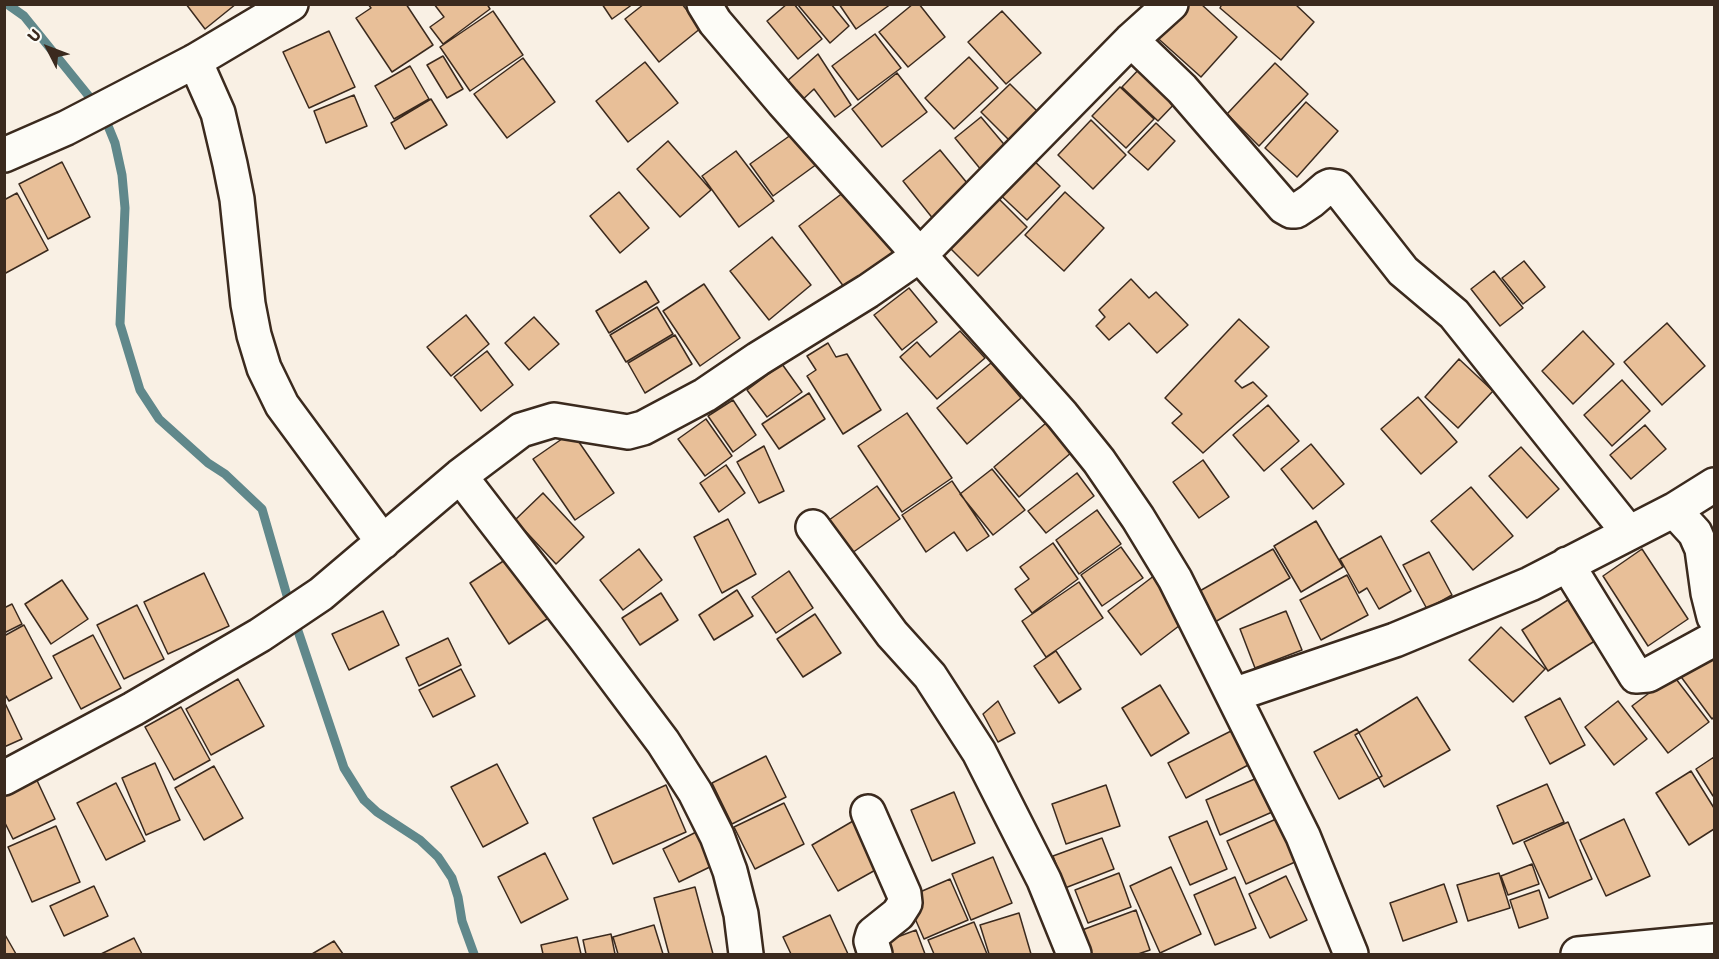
<!DOCTYPE html>
<style>
body{margin:0}
#map{position:relative;width:1719px;height:959px;overflow:hidden;background:#f9f0e4;font-family:"Shantell Sans",sans-serif}
canvas{display:block}
.frame{position:absolute;inset:0;border:6px solid #3b2a1e;pointer-events:none}
.north{position:absolute;left:18px;top:18px;width:60px;height:60px;-webkit-text-stroke:4px #fdfcf7;paint-order:stroke;rotate:312deg;font-size:16px;font-weight:700;line-height:24px;text-align:center;color:#3b2a1e}
.north::after{content:'';display:block;margin:auto;width:21px;height:27px;background:#3b2a1e;clip-path:polygon(50% 0,100% 100%,50% 72%,0 100%)}
</style>
<div id="map">
<canvas width="1719" height="959"></canvas>
<div class="frame"></div>
<div class="north">U</div>
</div>
<script>
const c = document.querySelector('canvas').getContext('2d');
c.lineJoin = 'round';
function shape(rows) {
  const path = new Path2D();
  for (const r of rows) {
    path.moveTo(r[0], r[1]);
    for (let i = 2; i < r.length; i += 2) path.lineTo(r[i], r[i + 1]);
  }
  return path;
}
function trace(path, color, width, dash) {
  c.strokeStyle = color;
  c.lineWidth = width;
  c.lineCap = dash ? 'butt' : 'round';
  c.setLineDash(dash || []);
  c.stroke(path);
}
function fill(path, color) {
  c.fillStyle = color;
  c.fill(path, 'evenodd');
}
trace(shape([
 [7,4,24,16,96,105],
 [104,116,115,143,122,175,125,208,120,324,140,390,159,419,208,463,225,474,262,509,290,606],
 [294,619,344,768,364,800,377,812,420,840,438,857,452,878,458,897,462,921,474,954]
]), '#60888b', 9);
const building = shape([
 [186,4,236,4,205,29,186,4],
 [368,4,406,4,433,45,392,72,356,18,371,8,368,4],
 [434,4,487,4,490,9,443,44,430,27,444,17,434,4],
 [602,4,633,4,612,19,602,4],
 [644,4,682,4,701,28,659,62,625,19,644,4],
 [787,4,794,4,822,39,798,59,767,21,787,4],
 [831,4,849,26,830,43,798,5,831,4],
 [839,4,891,4,856,29,839,4],
 [913,4,919,4,945,37,908,67,879,32,913,4],
 [1178,4,1201,4,1237,37,1201,77,1152,33,1178,4],
 [1222,4,1295,4,1314,22,1281,60,1220,8,1222,4],
 [493,11,523,55,470,91,440,47,493,11],
 [1002,11,1041,53,1006,84,968,42,1002,11],
 [329,31,355,87,309,108,283,52,329,31],
 [875,34,901,68,858,100,832,66,875,34],
 [818,54,851,105,835,117,814,89,800,102,786,82,818,54],
 [443,56,463,89,447,98,427,65,443,56],
 [969,57,998,88,954,129,925,98,969,57],
 [523,58,555,102,507,138,474,94,523,58],
 [645,62,678,103,628,142,596,101,645,62],
 [1275,63,1308,94,1259,146,1227,114,1275,63],
 [1144,64,1180,98,1158,121,1122,87,1144,64],
 [410,66,429,99,394,119,375,86,410,66],
 [897,73,927,112,882,147,852,109,897,73],
 [1010,84,1039,113,1010,141,981,112,1010,84],
 [1120,87,1154,119,1126,148,1092,116,1120,87],
 [354,95,367,126,326,143,314,111,354,95],
 [431,99,447,125,405,149,391,123,431,99],
 [1306,102,1338,131,1297,177,1265,148,1306,102],
 [981,117,1008,149,982,171,955,138,981,117],
 [1091,120,1126,155,1093,189,1058,155,1091,120],
 [1156,123,1175,141,1148,170,1128,152,1156,123],
 [795,132,817,164,773,196,750,164,795,132],
 [668,141,711,190,680,217,637,169,668,141],
 [940,150,972,189,934,220,903,181,940,150],
 [736,151,774,201,739,227,702,176,736,151],
 [1027,154,1060,186,1027,220,993,188,1027,154],
 [62,162,90,217,48,239,19,184,62,162],
 [848,189,896,253,847,291,799,226,848,189],
 [619,192,649,228,620,253,590,216,619,192],
 [1065,192,1104,228,1064,271,1025,235,1065,192],
 [17,193,48,250,4,274,4,200,17,193],
 [996,196,1027,227,978,276,947,245,996,196],
 [772,237,811,285,769,320,730,271,772,237],
 [1524,261,1545,287,1523,304,1502,278,1524,261],
 [1494,271,1523,308,1500,326,1471,289,1494,271],
 [1131,279,1149,298,1156,292,1188,325,1157,353,1129,323,1109,340,1096,326,1105,317,1099,310,1131,279],
 [646,281,659,302,609,333,596,311,646,281],
 [704,284,740,338,700,366,663,311,704,284],
 [909,288,937,322,902,350,874,315,909,288],
 [657,307,673,334,626,362,610,335,657,307],
 [466,315,489,344,451,376,427,347,466,315],
 [534,317,559,344,529,370,505,343,534,317],
 [1239,319,1269,347,1235,381,1242,388,1253,382,1267,396,1203,453,1172,423,1182,414,1165,398,1239,319],
 [1667,323,1705,366,1662,405,1624,362,1667,323],
 [960,331,985,358,937,399,900,357,917,342,930,357,960,331],
 [1583,331,1614,364,1573,404,1542,371,1583,331],
 [675,335,692,364,645,393,628,363,675,335],
 [828,343,836,357,847,354,881,410,843,434,807,376,816,370,807,356,828,343],
 [487,351,513,385,481,411,454,377,487,351],
 [1459,359,1493,391,1458,428,1425,397,1459,359],
 [991,363,1021,398,967,444,937,408,991,363],
 [782,364,802,392,767,417,747,390,782,364],
 [1622,380,1650,411,1612,446,1584,415,1622,380],
 [809,393,825,419,779,449,762,424,809,393],
 [1418,397,1457,442,1421,474,1381,429,1418,397],
 [733,400,756,435,733,452,708,416,733,400],
 [1268,405,1299,441,1264,471,1233,435,1268,405],
 [907,413,952,478,902,512,858,446,907,413],
 [706,419,732,456,705,476,678,439,706,419],
 [1046,423,1072,452,1019,497,994,467,1046,423],
 [1645,425,1666,449,1631,479,1610,455,1645,425],
 [572,432,614,493,575,520,533,459,572,432],
 [1311,444,1344,484,1313,509,1281,469,1311,444],
 [764,446,784,491,759,503,737,462,764,446],
 [1521,447,1559,489,1527,518,1489,476,1521,447],
 [1203,460,1229,497,1199,518,1173,482,1203,460],
 [726,465,745,493,719,512,700,483,726,465],
 [992,469,1025,510,993,535,960,494,992,469],
 [1077,473,1094,496,1046,533,1028,511,1077,473],
 [952,481,989,536,967,551,954,532,926,552,902,515,952,481],
 [877,486,900,519,845,558,822,525,877,486],
 [1471,487,1513,536,1473,570,1431,521,1471,487],
 [543,493,584,537,556,564,515,520,543,493],
 [1097,510,1121,544,1079,574,1056,540,1097,510],
 [728,519,756,574,722,593,694,537,728,519],
 [1316,521,1343,567,1301,592,1274,546,1316,521],
 [1381,536,1411,591,1379,609,1367,588,1359,593,1340,559,1381,536],
 [1053,543,1078,579,1032,613,1015,589,1029,579,1020,567,1053,543],
 [1121,547,1143,578,1102,606,1081,575,1121,547],
 [639,549,662,580,623,610,600,580,639,549],
 [1273,549,1290,578,1215,622,1198,592,1273,549],
 [1642,549,1688,619,1648,646,1603,576,1642,549],
 [1429,552,1452,595,1427,609,1403,565,1429,552],
 [514,554,553,615,509,644,470,583,514,554],
 [789,571,813,608,776,633,752,597,789,571],
 [204,573,229,626,168,654,144,602,204,573],
 [1155,575,1188,619,1141,655,1108,611,1155,575],
 [1347,575,1368,615,1321,640,1300,600,1347,575],
 [62,580,88,619,51,644,25,604,62,580],
 [1079,582,1103,618,1046,657,1022,621,1079,582],
 [737,590,753,616,714,640,699,615,737,590],
 [661,593,678,620,640,645,622,618,661,593],
 [1577,594,1604,635,1548,671,1522,630,1577,594],
 [12,604,22,624,4,633,4,608,12,604],
 [137,605,164,659,124,679,97,625,137,605],
 [383,611,399,645,349,670,332,634,383,611],
 [1286,611,1302,650,1255,668,1240,629,1286,611],
 [815,614,841,653,803,677,777,639,815,614],
 [24,625,52,678,9,701,4,693,4,636,24,625],
 [1501,627,1545,669,1513,702,1469,660,1501,627],
 [93,635,121,688,81,709,53,656,93,635],
 [448,638,461,665,419,686,406,658,448,638],
 [1714,650,1714,717,1712,719,1679,674,1714,650],
 [1056,651,1081,689,1059,703,1034,666,1056,651],
 [461,669,475,696,433,717,419,690,461,669],
 [1673,675,1709,722,1668,753,1632,706,1673,675],
 [238,679,264,726,211,755,186,709,238,679],
 [1160,685,1189,733,1151,756,1122,708,1160,685],
 [1417,697,1450,750,1384,787,1355,735,1417,697],
 [1560,698,1585,745,1550,764,1525,717,1560,698],
 [4,701,22,739,4,747,4,701],
 [998,701,1015,733,998,742,983,714,998,701],
 [1618,701,1647,739,1614,765,1585,727,1618,701],
 [181,707,210,760,174,780,145,727,181,707],
 [1235,729,1252,763,1186,798,1168,763,1235,729],
 [1357,729,1382,776,1339,799,1314,752,1357,729],
 [766,756,786,797,732,824,712,783,766,756],
 [1714,757,1714,795,1713,796,1696,769,1714,757],
 [155,763,180,820,146,835,122,778,155,763],
 [497,764,528,823,483,847,451,787,497,764],
 [214,766,243,818,204,840,175,788,214,766],
 [1691,771,1714,808,1714,829,1689,845,1656,793,1691,771],
 [34,774,55,819,13,839,4,821,4,787,34,774],
 [1264,775,1279,809,1220,835,1206,800,1264,775],
 [116,783,145,841,106,860,77,803,116,783],
 [1547,784,1564,822,1513,844,1497,806,1547,784],
 [666,785,686,832,613,864,593,818,666,785],
 [1106,785,1120,826,1066,844,1052,804,1106,785],
 [954,792,975,843,932,861,911,810,954,792],
 [784,803,804,844,755,869,734,827,784,803],
 [1285,815,1304,858,1246,884,1227,841,1285,815],
 [1624,819,1650,876,1606,896,1580,840,1624,819],
 [853,821,879,868,838,891,812,845,853,821],
 [1207,821,1227,869,1190,885,1169,837,1207,821],
 [1568,822,1592,879,1549,898,1524,842,1568,822],
 [56,826,80,882,32,902,8,847,56,826],
 [702,829,718,863,679,882,663,849,702,829],
 [1102,838,1114,869,1065,888,1053,856,1102,838],
 [545,853,568,899,521,923,498,877,545,853],
 [993,857,1012,903,971,920,952,874,993,857],
 [1532,864,1539,884,1508,895,1501,876,1532,864],
 [1171,867,1201,934,1160,953,1130,886,1171,867],
 [1119,873,1131,907,1088,923,1075,890,1119,873],
 [1499,873,1510,908,1468,921,1457,885,1499,873],
 [1286,876,1307,920,1270,938,1249,894,1286,876],
 [1235,877,1256,928,1215,945,1194,895,1235,877],
 [950,879,968,920,924,939,906,898,950,879],
 [1444,884,1457,922,1403,941,1390,903,1444,884],
 [94,886,108,916,64,936,50,906,94,886],
 [695,887,713,954,669,954,654,898,695,887],
 [1539,890,1548,918,1519,928,1510,900,1539,890],
 [1136,910,1150,950,1138,954,1082,954,1074,933,1136,910],
 [1019,913,1031,954,989,954,980,925,1019,913],
 [830,915,848,954,791,954,783,937,830,915],
 [974,922,987,954,934,954,928,940,974,922],
 [654,925,663,954,618,954,613,937,654,925],
 [916,930,925,954,880,954,876,945,916,930],
 [4,933,16,954,4,954,4,933],
 [611,934,615,954,586,954,583,940,611,934],
 [577,937,581,954,543,954,541,945,577,937],
 [134,938,142,954,101,954,134,938],
 [334,941,343,954,312,954,334,941]
]);
fill(building, '#e8bf98');
trace(building, '#3b2a1e', 1.5);
const minor = shape([
 [704,4,715,22,783,102,1062,415,1099,461,1138,518,1175,579,1303,836,1351,954],
 [1131,40,1182,89,1284,207,1291,211,1296,211,1311,201,1326,188,1330,186,1337,187,1403,271,1454,314,1629,533],
 [195,61,218,113,230,164,237,199,248,304,254,335,264,368,282,405,383,542],
 [4,155,66,128,195,61,291,4],
 [460,476,585,638,663,742,695,792,717,836,730,871,741,914,746,954],
 [1674,510,1695,533,1702,549,1708,593,1714,617],
 [813,527,892,634,930,676,979,752,1044,880,1074,954],
 [1567,564,1636,676,1648,675,1714,639],
 [1233,695,1395,640,1530,584,1674,510,1714,485],
 [4,778,133,709,260,635,321,594,460,476,521,430,554,420,628,432,643,428,705,395,758,359,868,291,920,255,1131,40,1171,4],
 [868,812,904,894,905,903,898,914,873,934,871,941,875,954],
 [1578,954,1714,941]
]);
trace(minor, '#3b2a1e', 38);
trace(minor, '#fdfcf7', 33);
</script>
